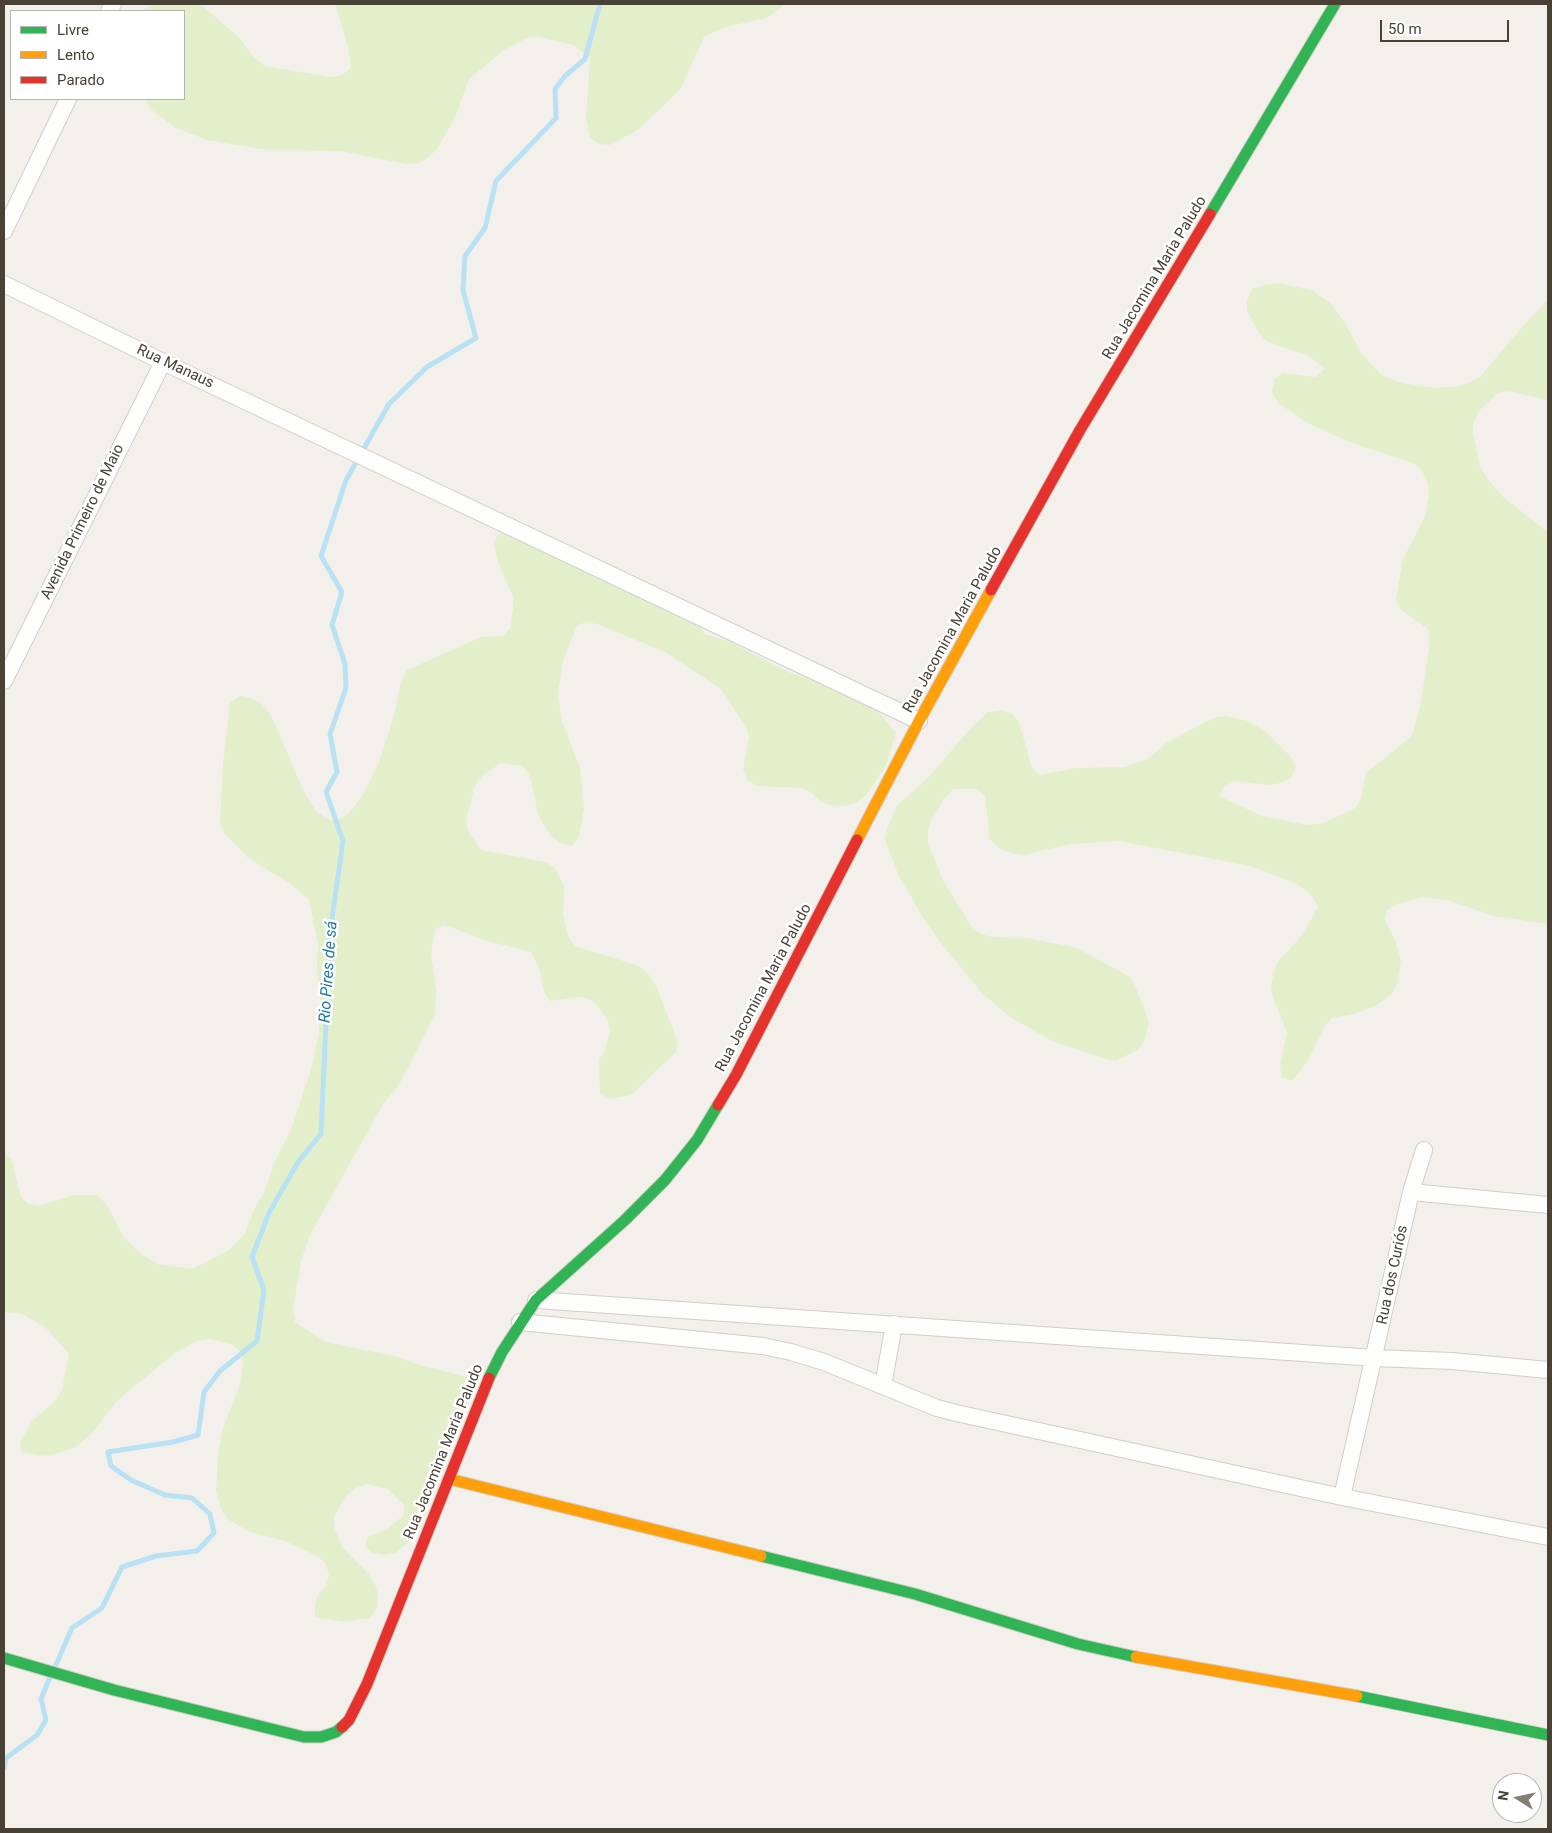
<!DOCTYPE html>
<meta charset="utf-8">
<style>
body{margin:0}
#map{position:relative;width:1552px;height:1833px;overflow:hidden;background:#f3f0ec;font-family:Roboto,sans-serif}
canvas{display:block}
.frame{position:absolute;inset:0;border:5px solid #4a4136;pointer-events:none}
.legend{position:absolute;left:10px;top:10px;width:175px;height:90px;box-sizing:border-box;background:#fff;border:1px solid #b7b3af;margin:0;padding:6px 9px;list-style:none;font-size:15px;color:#4a4136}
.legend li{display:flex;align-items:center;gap:10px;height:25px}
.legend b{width:25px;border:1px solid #b7b3af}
.north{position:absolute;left:1492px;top:1773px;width:50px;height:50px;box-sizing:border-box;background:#fff;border:1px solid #b7b3af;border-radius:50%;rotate:280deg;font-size:14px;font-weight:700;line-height:20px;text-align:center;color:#4a4136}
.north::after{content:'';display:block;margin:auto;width:18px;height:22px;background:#857e76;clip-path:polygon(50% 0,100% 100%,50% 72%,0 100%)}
.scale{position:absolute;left:1380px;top:20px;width:129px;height:22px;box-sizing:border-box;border:2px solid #4a4136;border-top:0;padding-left:6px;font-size:15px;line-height:18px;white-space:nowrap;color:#4a4136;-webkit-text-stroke:4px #fff;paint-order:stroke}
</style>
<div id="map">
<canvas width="1552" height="1833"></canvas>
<div class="frame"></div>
<ul class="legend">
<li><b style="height:6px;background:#30b455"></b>Livre</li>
<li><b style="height:6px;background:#ff9f0a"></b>Lento</li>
<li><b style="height:6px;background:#e5322d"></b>Parado</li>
</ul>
<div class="north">N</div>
<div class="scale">50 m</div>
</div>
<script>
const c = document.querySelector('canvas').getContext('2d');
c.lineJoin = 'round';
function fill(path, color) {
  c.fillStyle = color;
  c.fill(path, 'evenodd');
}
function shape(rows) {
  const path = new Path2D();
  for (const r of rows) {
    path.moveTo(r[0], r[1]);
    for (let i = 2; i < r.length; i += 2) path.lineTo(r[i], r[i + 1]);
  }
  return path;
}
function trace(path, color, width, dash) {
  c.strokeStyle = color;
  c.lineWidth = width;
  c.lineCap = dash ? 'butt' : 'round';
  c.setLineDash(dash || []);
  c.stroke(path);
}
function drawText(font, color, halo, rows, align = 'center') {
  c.font = font + ' Roboto,sans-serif';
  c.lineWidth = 5;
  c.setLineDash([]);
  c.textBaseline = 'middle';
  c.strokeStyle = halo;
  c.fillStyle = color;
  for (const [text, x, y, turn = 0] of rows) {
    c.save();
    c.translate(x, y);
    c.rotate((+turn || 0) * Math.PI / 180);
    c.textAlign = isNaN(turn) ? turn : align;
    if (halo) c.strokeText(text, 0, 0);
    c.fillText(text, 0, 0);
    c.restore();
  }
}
fill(shape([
 [155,4,190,4,204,7,240,38,253,57,265,66,331,77,342,75,351,68,348,47,335,4,786,4,767,18,725,27,704,37,680,90,639,129,610,145,599,144,590,138,586,118,590,59,574,45,538,37,527,38,503,51,469,79,455,118,437,149,429,157,419,163,406,164,340,151,267,150,207,140,176,128,153,111,144,99,184,99,184,11,141,11],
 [1279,283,1312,290,1330,303,1344,321,1360,351,1381,375,1402,383,1435,388,1460,386,1479,378,1522,327,1548,299,1548,400,1507,391,1497,394,1479,411,1473,423,1473,433,1480,466,1487,478,1503,497,1548,532,1548,924,1493,916,1450,901,1423,897,1400,903,1387,910,1385,920,1395,939,1401,961,1397,985,1392,994,1375,1006,1354,1014,1332,1018,1325,1026,1307,1062,1292,1081,1281,1077,1280,1065,1287,1032,1273,998,1271,986,1276,964,1302,935,1318,907,1312,896,1304,889,1293,882,1250,866,1119,841,1071,844,1023,855,1011,853,1000,849,990,840,985,795,976,789,954,789,946,796,931,820,928,831,928,843,944,882,971,926,981,934,993,937,1027,938,1077,948,1130,977,1136,988,1149,1021,1144,1042,1137,1050,1116,1061,1106,1059,1052,1041,1010,1017,983,994,942,945,922,916,898,874,885,840,887,829,897,805,927,779,969,730,988,712,1002,710,1012,714,1019,722,1032,768,1040,775,1076,768,1124,767,1148,759,1166,743,1213,718,1226,716,1248,721,1266,732,1291,757,1296,767,1291,778,1281,783,1268,785,1234,781,1224,787,1219,796,1262,816,1309,825,1324,823,1355,808,1361,799,1366,773,1412,736,1421,702,1430,641,1428,629,1400,609,1396,599,1403,559,1425,516,1429,493,1427,481,1421,469,1413,463,1349,442,1306,422,1278,403,1272,392,1274,380,1283,373,1316,377,1325,368,1308,356,1266,341,1258,331,1247,311,1247,300,1252,289,1265,285],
 [517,526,698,622,704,634,728,641,788,672,840,688,880,714,896,733,886,766,866,795,855,803,844,806,832,806,821,802,812,793,802,788,756,786,747,780,743,769,749,737,746,727,721,689,665,652,597,624,587,622,577,625,563,661,558,694,562,721,580,768,584,808,579,837,572,846,562,844,551,836,539,817,529,774,522,766,501,763,482,776,475,785,466,820,468,831,481,850,545,862,555,868,565,887,563,913,568,936,575,946,630,963,641,967,649,975,656,985,678,1042,676,1052,631,1095,610,1099,600,1094,599,1059,605,1050,610,1030,607,1018,593,1001,583,997,550,1001,544,992,540,971,531,952,487,941,445,925,435,929,431,955,437,993,434,1016,399,1085,383,1104,310,1235,301,1261,293,1311,295,1322,326,1342,399,1357,420,1365,467,1377,475,1384,420,1529,404,1546,395,1553,384,1555,373,1553,365,1546,368,1537,388,1528,404,1515,403,1504,388,1489,367,1484,356,1488,347,1495,334,1516,334,1527,343,1548,368,1573,375,1584,378,1595,377,1608,370,1618,346,1622,315,1617,315,1604,318,1594,326,1586,329,1575,326,1565,319,1557,285,1541,250,1532,229,1520,222,1512,216,1491,218,1453,223,1428,240,1384,243,1363,240,1351,231,1344,209,1339,197,1341,175,1353,118,1400,93,1432,76,1447,56,1454,44,1456,21,1452,20,1442,32,1421,57,1399,62,1389,69,1354,45,1327,22,1314,4,1312,4,1153,12,1159,20,1195,27,1203,38,1206,74,1195,97,1195,107,1205,123,1236,140,1253,158,1264,192,1269,229,1250,244,1235,257,1203,264,1193,275,1161,291,1130,312,1066,319,1031,320,997,317,969,318,943,309,900,290,884,248,858,225,834,220,823,223,763,230,703,240,696,252,698,262,704,271,715,304,792,316,811,326,818,336,821,348,814,364,793,379,762,394,716,401,681,407,670,481,637,502,636,510,629,513,609,513,597,499,565,494,545,497,535]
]), '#e3efca');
trace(shape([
 [55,1667,72,1628,102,1608,122,1567,156,1556,197,1551,214,1533,210,1514,192,1498,165,1495,131,1480,111,1466,108,1452,173,1442,198,1435,204,1392,220,1371,257,1341,264,1290,252,1257,269,1213,298,1162,321,1134,330,933,343,841,326,792,337,772,330,734,346,688,345,664,332,625,342,592,321,556,346,480,389,404,427,367,476,338,463,290,465,256,485,228,496,181,556,118,555,89,565,76,585,59,600,4],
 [4,1768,6,1758,37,1735,46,1720,41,1699,50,1677]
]), '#b9e1f4', 5);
const street = shape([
 [109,11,113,4],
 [4,231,68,99],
 [4,284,163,362,919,721],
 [4,681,163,362],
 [1411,1192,1548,1205],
 [536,1300,1375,1358,1452,1361,1548,1370],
 [520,1322,763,1346,791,1352,824,1362,937,1408,956,1413,1342,1497,1548,1537],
 [883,1386,894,1324],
 [1342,1497,1411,1192,1424,1150]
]);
const fast = shape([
 [1210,214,1335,4],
 [489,1378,502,1352,536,1300,625,1220,665,1180,697,1140,718,1105],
 [761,1556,915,1594,1078,1644,1136,1657],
 [4,1658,114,1690,304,1737,321,1737,336,1732,342,1727],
 [1357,1696,1548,1735]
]);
const slow = shape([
 [857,840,919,721,991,590],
 [449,1479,761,1556],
 [1136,1657,1357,1696]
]);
const jam = shape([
 [991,590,1080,430,1210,214],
 [718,1105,736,1075,857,840],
 [342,1727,349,1720,367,1684,489,1378]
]);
trace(street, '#d1cec9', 18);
trace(fast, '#d4cec3', 13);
trace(slow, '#d4cec3', 13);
trace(jam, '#d4cec3', 13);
trace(street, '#fdfdfc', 16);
trace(fast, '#30b455', 11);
trace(slow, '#ff9f0a', 11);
trace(jam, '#e5322d', 11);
drawText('15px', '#4a4136', '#fff', [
 ["Rua Jacomina Maria Paludo",1155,278,-59],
 ["Rua Manaus",175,367,25],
 ["Avenida Primeiro de Maio",83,522,-64],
 ["Rua Jacomina Maria Paludo",953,630,-61],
 ["Rua Jacomina Maria Paludo",764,988,-62],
 ["Rua dos Curiós",1393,1275,-78],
 ["Rua Jacomina Maria Paludo",444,1452,-68]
]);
drawText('italic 16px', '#2079a7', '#fff', [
 ["Rio Pires de sá",329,972,-86]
]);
</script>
